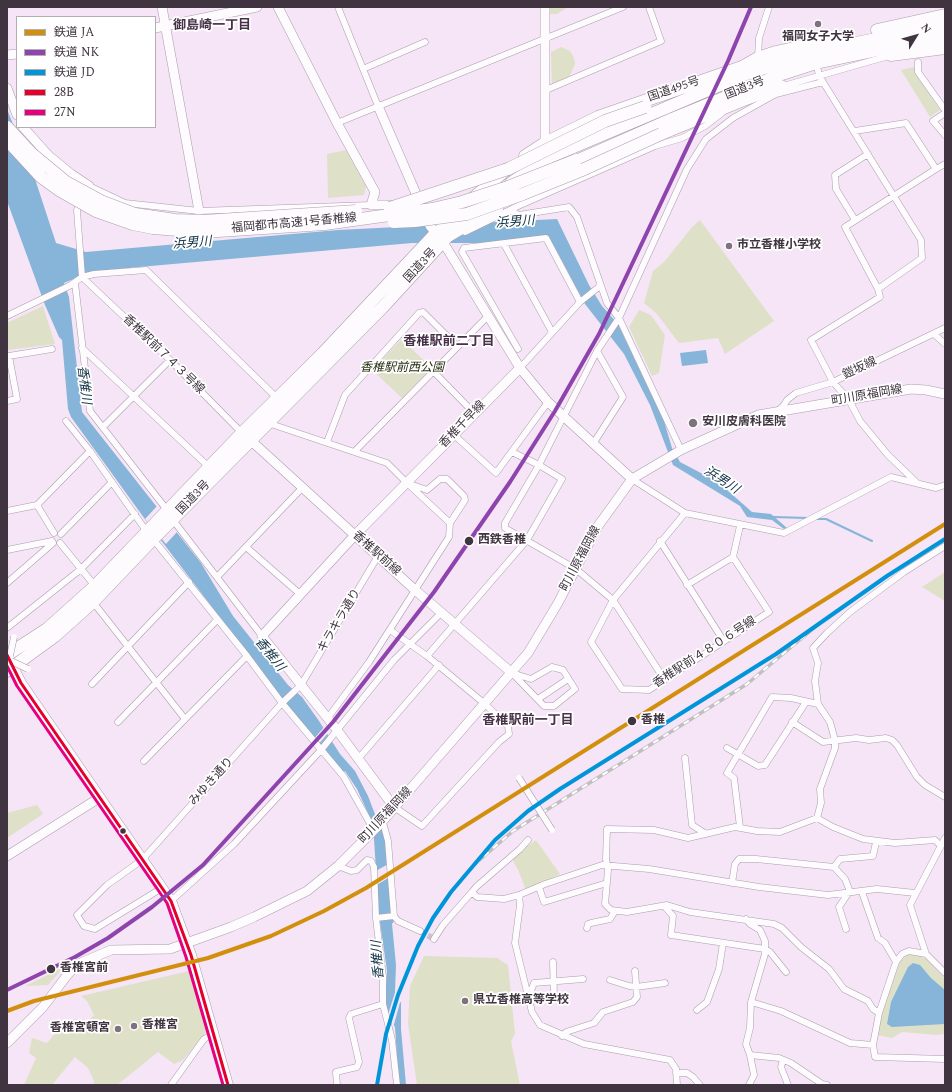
<!DOCTYPE html>
<meta charset="utf-8">
<style>
body{margin:0}
#map{position:relative;width:952px;height:1092px;overflow:hidden;background:#f5e5f6;font-family:Spectral,"Noto Sans JP",serif}
canvas{display:block}
.frame{position:absolute;inset:0;border:8px solid #3f343f;pointer-events:none}
.legend{position:absolute;left:16px;top:16px;width:140px;height:112px;box-sizing:border-box;background:#fff;border:1px solid #b2aeb2;margin:0;padding:5px 7px;list-style:none;font-size:12px;color:#3f343f}
.legend li{display:flex;align-items:center;gap:8px;height:20px}
.legend b{width:20px;border:1px solid #b2aeb2}
.north{position:absolute;left:896px;top:16px;width:40px;height:40px;-webkit-text-stroke:3px #fff;paint-order:stroke;rotate:53deg;font-size:11px;font-weight:700;line-height:16px;text-align:center;color:#3f343f}
.north::after{content:'';display:block;margin:auto;width:14px;height:18px;background:#3f343f;clip-path:polygon(50% 0,100% 100%,50% 72%,0 100%)}
</style>
<div id="map">
<canvas width="952" height="1092"></canvas>
<div class="frame"></div>
<ul class="legend">
<li><b style="height:5px;background:#d28f0d"></b>鉄道 JA</li>
<li><b style="height:5px;background:#8e44ad"></b>鉄道 NK</li>
<li><b style="height:5px;background:#0095d9"></b>鉄道 JD</li>
<li><b style="height:5px;background:#e4002b"></b>28B</li>
<li><b style="height:5px;background:#e5007d"></b>27N</li>
</ul>
<div class="north">N</div>
</div>
<script>
const c = document.querySelector('canvas').getContext('2d');
c.lineJoin = 'round';
function fill(path, color) {
  c.fillStyle = color;
  c.fill(path, 'evenodd');
}
function shape(rows) {
  const path = new Path2D();
  for (const r of rows) {
    path.moveTo(r[0], r[1]);
    for (let i = 2; i < r.length; i += 2) path.lineTo(r[i], r[i + 1]);
  }
  return path;
}
function trace(path, color, width, dash) {
  c.strokeStyle = color;
  c.lineWidth = width;
  c.lineCap = dash ? 'butt' : 'round';
  c.setLineDash(dash || []);
  c.stroke(path);
}
function drawText(font, color, halo, rows, align = 'center') {
  c.font = font + ' Spectral,"Noto Sans JP",serif';
  c.lineWidth = 3.5;
  c.setLineDash([]);
  c.textBaseline = 'middle';
  c.strokeStyle = halo;
  c.fillStyle = color;
  for (const [text, x, y, turn = 0] of rows) {
    c.save();
    c.translate(x, y);
    c.rotate((+turn || 0) * Math.PI / 180);
    c.textAlign = isNaN(turn) ? turn : align;
    if (halo) c.strokeText(text, 0, 0);
    c.fillText(text, 0, 0);
    c.restore();
  }
}
fill(shape([
 [542,7,568,7,557,14,548,14],
 [561,47,570,51,574,58,575,64,568,80,552,87,551,52],
 [914,67,916,74,940,110,930,117,901,70],
 [346,150,366,186,364,195,328,198,327,154],
 [700,220,774,321,725,354,718,338,679,343,656,313,644,303,653,271,664,262,692,227],
 [43,306,55,344,7,350,7,323],
 [639,310,651,315,665,335,659,373,652,376,629,327],
 [402,339,431,368,402,398,372,370],
 [945,572,945,601,922,587],
 [37,805,43,814,7,838,7,813],
 [536,840,560,874,526,890,518,870,511,857],
 [908,954,921,956,927,960,945,979,945,1034,936,1035,902,1032,892,1038,878,1035,882,1006,900,962],
 [424,956,497,958,508,965,515,1034,511,1041,520,1085,417,1085,408,1024,410,986],
 [64,967,48,985,25,986],
 [189,971,206,1032,183,1060,174,1064,158,1052,117,1085,93,1085,94,1081,88,1068,75,1057,52,1085,24,1085,36,1058,29,1053,32,1038,47,1043,57,1031,74,1019,87,1022,94,1015,87,1001,81,996]
]), '#dee1c8');
fill(shape([
 [7,109,36,182,56,243,86,252,338,230,557,219,589,285,602,306,618,324,664,421,672,448,680,462,718,482,752,512,771,514,787,528,784,529,772,520,747,517,740,506,673,465,650,405,624,354,585,304,549,237,487,243,412,243,139,267,91,272,64,283,69,297,82,412,201,563,233,616,288,685,302,697,319,721,340,754,355,771,368,796,378,822,385,832,394,921,392,924,396,965,395,992,401,1003,401,1029,406,1085,399,1085,395,1027,389,1019,385,1003,387,971,379,915,373,824,357,789,345,771,344,772,316,743,147,522,71,417,68,409,62,340,59,337,45,305,7,201],
 [706,350,708,363,682,366,680,353],
 [913,963,920,965,931,978,945,990,945,1024,892,1027,887,1024,891,1002,908,967]
]), '#86b5d9');
fill(shape([
 [157,506,177,532,166,544,145,519],
 [325,726,329,732,317,746,312,741],
 [390,863,393,875,375,886,374,872],
 [397,986,397,992,401,999,393,1028,387,1018]
]), '#f5e5f6');
trace(shape([
 [773,517,808,518],
 [817,519,826,519,872,541]
]), '#86b5d9', 2);
trace(shape([
 [420,931,434,939]
]), '#d1c2d1', 6, [6, 3]);
const street = shape([
 [338,7,378,106],
 [758,58,759,38,769,7],
 [918,62,918,72,945,110],
 [816,63,819,75,823,82,921,240,922,258,878,289],
 [363,69,425,42],
 [780,87,892,55],
 [546,90,661,41,649,7],
 [945,113,933,121,945,135],
 [337,123,623,7],
 [855,131,906,123,936,169,845,227,878,289,880,297,811,340,833,382,849,400,860,421,888,455,916,482],
 [936,169,945,164],
 [88,189,89,186,125,203,199,211,371,205],
 [82,201,77,210,82,277],
 [510,210,519,215,569,207,577,217,607,303,619,318,681,450],
 [855,220,836,189,835,175,868,154],
 [465,232,518,206,655,146,682,138,705,126,722,113],
 [504,244,552,332],
 [82,277,170,360,242,433],
 [75,283,90,411,167,510],
 [7,316,71,285,82,277,94,274,146,270,278,399],
 [934,334,945,344],
 [82,348,209,467],
 [518,349,462,252,464,248,546,238,580,302],
 [520,368,580,302,600,286],
 [434,372,474,413],
 [7,401,17,399,9,356,52,349],
 [779,410,784,405,787,400,796,393,833,382,945,328],
 [66,421,90,451,147,532],
 [268,423,387,463,407,483],
 [103,427,170,360],
 [453,434,496,473,548,402],
 [327,442,345,395,419,313,423,312,457,346],
 [593,444,623,397,597,351],
 [355,451,488,316],
 [440,479,447,479,464,496,465,500,450,523,407,483,427,490,440,479],
 [632,479,685,513,784,533,891,477,936,488,945,485],
 [37,505,54,533],
 [7,511,37,505,90,451],
 [173,520,262,636],
 [740,526,733,557,769,612,649,690,622,689,591,642,613,600,576,569,505,528,505,523,539,465,597,351,619,318,687,169,706,139,733,118,776,94,823,82],
 [61,534,112,482],
 [153,539,247,656,282,703,344,777,372,827,371,832],
 [660,541,723,640],
 [60,543,95,586],
 [246,547,300,594],
 [7,550,52,541],
 [218,576,303,487],
 [7,583,53,543],
 [687,585,733,557],
 [93,602,185,719],
 [7,628,81,569,135,514],
 [390,630,427,656,485,704,508,726,509,734,499,742,422,826,394,807],
 [427,656,527,540,562,479,539,465,512,452],
 [552,667,563,670,575,689,554,706,544,706,512,673,531,679,552,667],
 [664,679,613,600,685,513],
 [92,684,189,582],
 [538,699,568,679],
 [327,719,369,662,449,537,450,523],
 [118,722,217,620],
 [792,722,823,742,856,738,869,740,886,738,892,740,897,745,917,777,925,785,945,797],
 [727,748,758,766,765,765,806,702],
 [685,758,692,825,706,834],
 [358,759,439,665],
 [144,761,247,656],
 [817,818,833,827,863,839,895,843,935,840,941,846],
 [381,823,384,826,388,841,394,916,398,921,420,931],
 [740,827,734,778,727,773,772,697,791,698,818,704],
 [945,838,910,905,926,954,945,973],
 [338,866,351,871,357,870,367,860,371,861,374,867,376,918,383,977,383,1004,392,1040,397,1085],
 [834,867,840,859,873,856,876,842],
 [732,883,735,864,739,859,756,859,834,867,845,879,849,889,849,892,839,907,846,929],
 [539,887,544,902,607,883],
 [162,888,95,929,84,926,77,915,107,885,142,860,282,703,301,685,378,556],
 [472,892,476,887,520,849,528,840],
 [862,892,878,938,885,943,896,962,902,954,909,951,926,954],
 [519,895,520,905,515,943,532,1012,540,1025,584,1044,670,1060,676,1069,677,1085],
 [171,901,234,844,321,750,394,660,442,612],
 [664,906,673,916,671,935,765,949,770,952,786,972],
 [376,918,394,916],
 [746,919,750,924,760,930,765,941,765,954,751,1002,750,1028,746,1044,750,1055],
 [587,928,588,924,591,923,610,919,615,911],
 [434,939,443,925,472,892,477,897,504,899,519,895,545,884,602,865,649,869,759,887,828,895,877,889,915,893],
 [553,962,554,997],
 [610,980,629,986,636,987,665,983],
 [527,993,531,991,534,983,583,979],
 [751,1002,781,1011,850,1043,873,1045,879,1013,896,962],
 [697,1010,707,1002,719,969,723,943],
 [879,1013,873,1009,868,1001,844,989,829,969,801,947,782,928,774,924,690,912,667,905,627,912,611,910,605,904,608,870,606,859,607,829,654,830,688,838,735,827,757,831,780,832,817,818,821,803,820,789,835,748,835,740,830,722,818,704,815,681,818,663,813,648,827,633,850,612,904,572,945,546],
 [562,1036,566,1032,594,1023,603,1012,633,1002,637,997,635,971],
 [873,1045,875,1057,945,1059],
 [783,1060,781,1067,788,1085],
 [676,1073,687,1073,693,1077,700,1085],
 [171,1085,204,1039,213,1034],
 [337,1085,336,1072,357,1067,359,1062,349,1018,351,1014,383,1004],
 [749,1085,754,1075,750,1055,779,1058,791,1063,822,1084,827,1085]
]);
const secondary = shape([
 [162,7,199,211],
 [278,7,337,123,375,192,371,205,395,205],
 [155,28,257,7],
 [7,55,17,54],
 [7,88,17,115],
 [378,106,430,226,443,242,520,368,548,402,632,479],
 [23,127,48,155,71,174,89,186],
 [545,143,545,7],
 [247,437,415,590,512,673],
 [394,807,337,730,262,636,355,535,520,368],
 [7,856,99,798],
 [7,1043,43,1007,68,974,78,964,111,950,170,949,231,927,254,917,307,891,338,866,381,823,528,653,558,603,598,526,632,479,681,450,758,415,911,389,926,390,945,394]
]);
const primary = shape([
 [10,661,21,683,171,901,191,955,228,1085]
]);
const highway = shape([
 [877,30,945,15],
 [891,55,945,48],
 [661,134,741,101,781,86],
 [525,156,545,143,598,117,742,67,758,58,776,52,843,37],
 [567,165,672,119,782,74,816,63,945,36],
 [511,183,550,157,746,74,817,51,945,25],
 [472,199,507,169],
 [7,655,47,629,95,586,242,433,322,354,435,234,453,220,492,195],
 [7,671,55,636,93,602,153,539,382,308,448,236,498,206]
]);
trace(street, '#aa9eaa', 7);
trace(secondary, '#aa9eaa', 10);
trace(primary, '#aa9eaa', 11);
trace(highway, '#aa9eaa', 13);
trace(street, '#fefbfe', 6);
trace(secondary, '#fefbfe', 9);
trace(primary, '#fefbfe', 10);
trace(highway, '#fefbfe', 12);
const rail = shape([
 [475,864,513,831,747,684,820,623]
]);
trace(rail, '#c2bfc2', 3.5);
trace(rail, '#fff', 2, [6]);
const streetBridge = shape([
 [10,656,14,637],
 [11,661,28,669],
 [519,778,552,830]
]);
const highwayBridge = shape([
 [7,127,31,153,66,182,101,201,135,214,175,220,204,221,356,211],
 [7,140,41,177,59,190,96,211,133,224,153,228,203,232,325,224,432,209,462,202,505,188,576,160],
 [390,208,508,169,605,121,645,107],
 [394,222,415,221,467,214,523,194,580,171,661,134]
]);
trace(streetBridge, '#aa9eaa', 7, []);
trace(highwayBridge, '#aa9eaa', 13, []);
trace(streetBridge, '#fefbfe', 6);
trace(highwayBridge, '#fefbfe', 12);
trace(shape([
 [7,655,21,683,171,901,191,955,228,1085]
]), '#e4002b', 3);
trace(shape([
 [7,666,17,686,167,903,186,957,223,1085]
]), '#e5007d', 3);
trace(shape([
 [7,1011,34,1001,208,958,271,936,324,911,366,888,945,524]
]), '#d28f0d', 4);
trace(shape([
 [7,990,75,957,108,938,152,907,203,865,333,722,434,592,510,482,555,411,599,334,728,61,751,7]
]), '#8e44ad', 4);
trace(shape([
 [377,1085,386,1034,398,995,418,946,433,918,451,892,495,840,528,811,560,789,776,654,887,576,945,539]
]), '#0095d9', 4);
for (const [x, y, r, color] of [
 [818,24,4,"#7f727f"],
 [729,246,4,"#7f727f"],
 [693,423,5,"#7f727f"],
 [469,541,5,"#3f343f"],
 [632,721,5,"#3f343f"],
 [123,831,3.5,"#3f343f"],
 [51,969,5,"#3f343f"],
 [465,1001,4,"#7f727f"],
 [134,1026,4,"#7f727f"],
 [118,1029,4,"#7f727f"]
]) {
  const dot = new Path2D();
  dot.arc(x, y, r, 0, 2 * Math.PI);
  c.fillStyle = color;
  c.fill(dot);
  trace(dot, '#fff', 1.5);
}
drawText('bold 12px', '#3f343f', '#fff', [
 ["福岡女子大学",818,38,"center"],
 ["市立香椎小学校",737,246],
 ["安川皮膚科医院",702,423],
 ["県立香椎高等学校",473,1001],
 ["香椎宮",142,1026],
 ["香椎宮頓宮",110,1029,"right"]
], 'left');
drawText('12px', '#3f343f', '#fff', [
 ["国道3号",745,89,-22],
 ["国道495号",674,90,-19],
 ["福岡都市高速1号香椎線",294,224,-5],
 ["国道3号",421,266,-47],
 ["香椎駅前７４３号線",163,355,44],
 ["鎧坂線",860,369,-25],
 ["町川原福岡線",867,396,-10],
 ["香椎千早線",463,425,-46],
 ["国道3号",194,498,-46],
 ["香椎駅前線",376,554,42],
 ["町川原福岡線",581,559,-62],
 ["キラキラ通り",340,621,-59],
 ["香椎駅前４８０６号線",705,653,-33],
 ["みゆき通り",212,782,-48],
 ["町川原福岡線",386,816,-47]
]);
drawText('italic 12px', '#252e0f', '#fff', [
 ["香椎駅前西公園",402,369]
]);
drawText('bold 12px', '#3f343f', '#fff', [
 ["西鉄香椎",478,541],
 ["香椎",641,721],
 ["香椎宮前",60,969]
], 'left');
drawText('bold 13px', '#473148', '#fff', [
 ["御島崎一丁目",212,26],
 ["香椎駅前二丁目",449,342],
 ["香椎駅前一丁目",528,721]
]);
drawText('italic 13px', '#113245', '#fff', [
 ["浜男川",515,223,-4],
 ["浜男川",192,244,-4],
 ["香椎川",83,385,83],
 ["浜男川",721,481,33],
 ["香椎川",269,655,51],
 ["香椎川",379,960,-94]
]);
</script>
